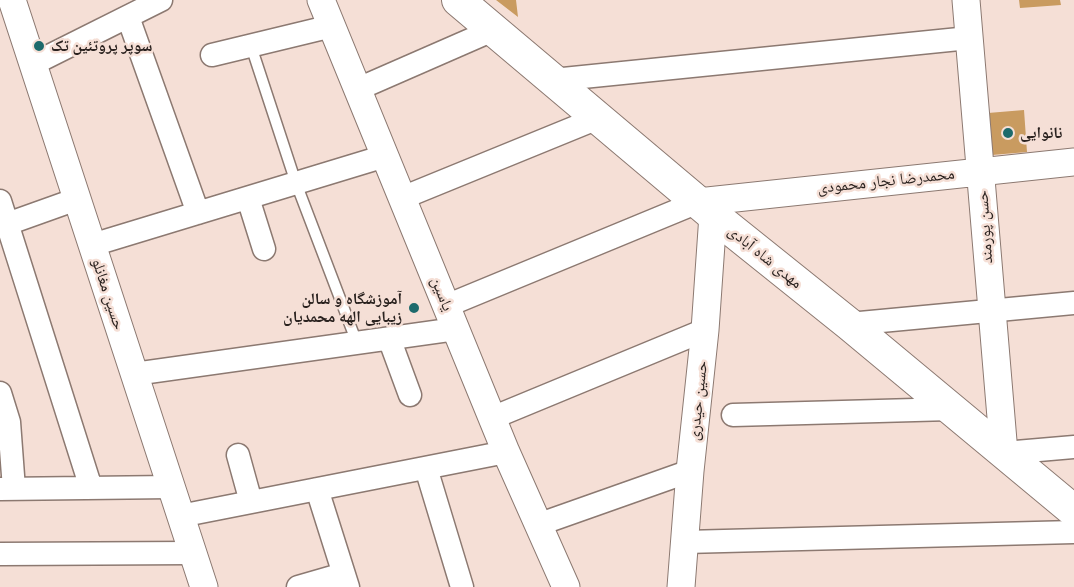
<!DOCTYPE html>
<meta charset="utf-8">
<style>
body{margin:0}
canvas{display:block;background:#f5dfd6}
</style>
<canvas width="1074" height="587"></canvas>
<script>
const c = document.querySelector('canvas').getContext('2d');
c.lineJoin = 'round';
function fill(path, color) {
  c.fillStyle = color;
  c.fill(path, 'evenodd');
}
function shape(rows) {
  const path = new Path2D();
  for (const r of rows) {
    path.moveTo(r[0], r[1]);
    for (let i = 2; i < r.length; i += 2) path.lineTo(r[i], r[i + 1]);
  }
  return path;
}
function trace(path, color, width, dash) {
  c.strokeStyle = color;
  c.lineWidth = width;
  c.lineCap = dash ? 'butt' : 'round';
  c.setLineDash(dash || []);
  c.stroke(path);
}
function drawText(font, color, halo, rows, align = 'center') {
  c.font = font + ' Inter,"Noto Naskh Arabic",sans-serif';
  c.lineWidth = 5;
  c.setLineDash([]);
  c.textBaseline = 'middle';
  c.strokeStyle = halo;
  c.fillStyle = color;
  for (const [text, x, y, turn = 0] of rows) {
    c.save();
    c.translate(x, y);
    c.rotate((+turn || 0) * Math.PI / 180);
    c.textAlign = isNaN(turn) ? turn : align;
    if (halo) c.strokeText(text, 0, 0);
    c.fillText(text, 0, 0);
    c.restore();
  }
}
fill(shape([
 [496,0,516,0,518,17],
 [1019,0,1060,0,1061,5,1020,8],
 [1024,110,1027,152,992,155,988,113]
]), '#c99b60');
const service = shape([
 [251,46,296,183,357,343]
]);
const minor = shape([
 [128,17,198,213],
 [212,55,332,26],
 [33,64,161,0],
 [553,80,969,38],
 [358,89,493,30],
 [248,198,264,249],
 [402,198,598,118],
 [0,201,91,488],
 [7,224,77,199],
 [92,245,385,156],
 [446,306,698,202],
 [849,324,1074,303],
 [389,338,410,395],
 [134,374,456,329],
 [0,393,9,422,14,489],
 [733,415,951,409],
 [492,418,705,330],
 [1004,453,1074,447],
 [238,455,251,502],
 [426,468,462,587],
 [0,489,171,487],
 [317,489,348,587],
 [180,516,506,452],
 [540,524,690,471],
 [685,542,1074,532],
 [0,554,192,553],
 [298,587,343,574]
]);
const tertiary = shape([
 [12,0,204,587],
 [321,0,506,452,566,587],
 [966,0,1004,453],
 [698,202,1074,162],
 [681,587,690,471,705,330,713,215]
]);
const secondary = shape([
 [458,0,713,215,849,324,1074,511]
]);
trace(service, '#8c7971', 13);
trace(minor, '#8c7971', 25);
trace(tertiary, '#8c7971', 29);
trace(secondary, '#8c7971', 34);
trace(service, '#fff', 10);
trace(minor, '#fff', 22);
trace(tertiary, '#fff', 27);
trace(secondary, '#fff', 32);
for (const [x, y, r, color] of [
 [39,46,6,"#1d6a6c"],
 [1008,133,6,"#1d6a6c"],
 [414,308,6,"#1d6a6c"]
]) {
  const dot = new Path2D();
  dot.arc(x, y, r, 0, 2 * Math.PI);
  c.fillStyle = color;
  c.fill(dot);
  trace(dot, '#f5dfd6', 2);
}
drawText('bold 16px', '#2a221f', '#f5dfd6', [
 ["سوپر پروتئین تک",51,46],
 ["نانوایی",1020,133],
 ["آموزشگاه و سالن",402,299,"right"],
 ["زیبایی الهه محمدیان",402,317,"right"]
], 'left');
drawText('16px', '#2a221f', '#f5dfd6', [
 ["محمدرضا نجار محمودی",886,181,-6],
 ["حسن پورمند",985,227,-94],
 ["مهدی شاه آبادی",765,257,39],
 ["حسین مغانلو",108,294,72],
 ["یاسین",442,294,68],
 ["حسین حیدری",698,401,-84]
]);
</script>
